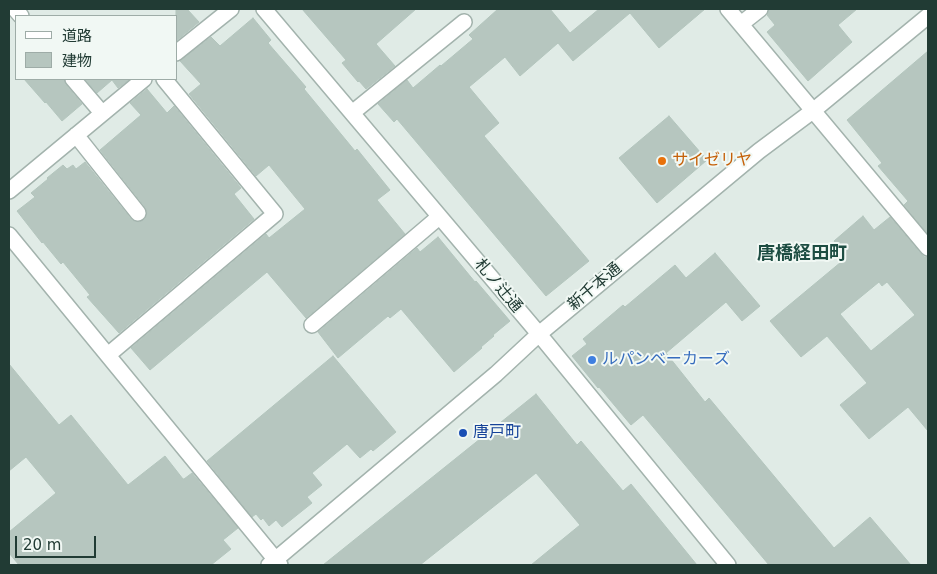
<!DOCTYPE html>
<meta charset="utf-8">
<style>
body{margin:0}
#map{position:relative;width:937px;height:574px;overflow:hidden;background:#e0ebe6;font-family:"DejaVu Sans","Noto Sans JP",sans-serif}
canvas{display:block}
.frame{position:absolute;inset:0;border:10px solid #213b34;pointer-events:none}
.legend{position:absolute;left:15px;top:15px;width:162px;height:65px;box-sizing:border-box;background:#f1f8f4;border:1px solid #9eaca7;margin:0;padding:6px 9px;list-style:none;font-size:15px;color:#213b34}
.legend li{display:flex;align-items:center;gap:10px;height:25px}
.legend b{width:25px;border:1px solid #9eaca7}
.scale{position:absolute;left:15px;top:536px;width:81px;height:22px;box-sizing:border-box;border:2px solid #213b34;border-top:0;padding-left:6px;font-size:15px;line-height:18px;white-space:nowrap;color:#213b34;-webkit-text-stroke:4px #f1f8f4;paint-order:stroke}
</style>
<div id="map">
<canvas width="937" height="574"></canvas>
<div class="frame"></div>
<ul class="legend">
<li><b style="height:6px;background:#fff"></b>道路</li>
<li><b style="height:14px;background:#b6c6bf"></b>建物</li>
</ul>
<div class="scale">20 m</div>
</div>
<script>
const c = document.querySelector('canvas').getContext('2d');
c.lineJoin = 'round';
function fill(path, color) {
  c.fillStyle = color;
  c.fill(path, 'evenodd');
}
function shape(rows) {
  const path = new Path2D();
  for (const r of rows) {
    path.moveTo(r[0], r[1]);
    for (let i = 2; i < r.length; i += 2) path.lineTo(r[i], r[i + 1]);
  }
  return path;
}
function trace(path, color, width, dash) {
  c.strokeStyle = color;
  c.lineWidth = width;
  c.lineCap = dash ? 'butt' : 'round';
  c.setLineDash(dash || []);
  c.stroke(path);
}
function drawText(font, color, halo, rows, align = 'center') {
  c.font = font + ' "DejaVu Sans","Noto Sans JP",sans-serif';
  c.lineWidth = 4;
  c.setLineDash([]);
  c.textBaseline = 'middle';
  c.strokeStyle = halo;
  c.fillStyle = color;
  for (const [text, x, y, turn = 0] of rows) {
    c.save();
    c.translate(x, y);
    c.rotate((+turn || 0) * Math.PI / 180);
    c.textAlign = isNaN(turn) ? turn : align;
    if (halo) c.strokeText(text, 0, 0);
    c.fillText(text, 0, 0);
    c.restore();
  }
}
const building = shape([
 [176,9,187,9,199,22,176,41,176,9],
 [302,9,416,9,376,44,395,66,366,89,359,81,358,82,342,63,346,60,302,9],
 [498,9,550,9,570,33,599,9,705,9,659,48,630,13,573,61,558,43,520,76,505,57,469,87,499,123,484,136,589,261,546,296,397,119,394,122,378,104,407,80,413,88,440,65,441,66,473,39,469,35,498,9],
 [769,9,857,9,838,25,852,42,808,81,767,32,775,25,767,15,769,9],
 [253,18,271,40,268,43,306,87,304,89,355,151,357,149,390,190,377,200,405,234,306,318,267,272,150,370,131,348,266,234,269,238,305,209,269,165,256,176,189,94,201,84,180,61,211,37,220,46,253,18],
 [928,51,928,234,904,205,908,201,878,166,882,163,847,120,928,51],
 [24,79,64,79,66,85,82,104,62,121,46,102,45,103,24,79],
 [85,79,130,79,118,88,112,80,97,93,85,79],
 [147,89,167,113,174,106,241,188,234,194,254,219,119,333,87,297,90,295,63,262,61,264,43,242,42,243,17,211,35,197,31,193,48,179,47,178,63,165,67,169,73,165,76,169,85,162,131,219,134,221,139,222,144,220,146,217,147,212,145,207,100,150,141,115,130,103,147,89],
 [669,116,707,160,657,203,619,158,669,116],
 [863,216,874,230,890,217,921,254,924,257,928,257,928,431,908,407,869,439,840,405,867,383,827,336,801,357,770,321,847,257,834,241,863,216],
 [879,282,882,286,887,282,915,315,871,351,840,314,879,282],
 [438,237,475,282,476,281,510,321,493,335,494,336,481,347,482,348,454,372,401,309,390,318,388,316,338,358,318,332,417,248,420,252,438,237],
 [715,253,760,306,742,321,726,302,666,353,705,402,709,398,834,548,870,517,911,565,769,565,643,415,631,425,599,387,598,388,572,356,587,344,583,339,623,305,625,307,675,265,686,278,715,253],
 [333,356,396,432,373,451,371,449,360,458,347,444,312,473,322,485,307,497,312,503,282,527,276,520,269,526,263,518,261,520,256,514,252,517,207,461,333,356],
 [9,364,59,425,71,415,128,485,165,456,183,479,184,479,192,473,238,528,223,540,231,549,211,565,19,565,9,553,9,532,56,493,26,457,9,471,9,364],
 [536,394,577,445,581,441,623,491,631,484,697,565,531,565,580,525,536,473,420,565,323,565,536,394]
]);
fill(building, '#b6c6bf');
trace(building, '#b3c5bd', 1);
const minor = shape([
 [15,9,21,16],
 [264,9,539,334,728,565],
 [728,9,928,248],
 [741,24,760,9],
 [176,53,231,9],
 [73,79,102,113],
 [352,113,464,22],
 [76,135,138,213],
 [9,191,144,79],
 [9,235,280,565],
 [312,325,439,217],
 [108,355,275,214,164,79],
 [269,565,496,374,539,334,759,151,814,110,928,16]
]);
trace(minor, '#a3b3ad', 18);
trace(minor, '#fff', 15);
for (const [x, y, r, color] of [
 [662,161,5,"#e8710a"],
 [592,360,5,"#3f7fe0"],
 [463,433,5,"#1a4fb4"]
]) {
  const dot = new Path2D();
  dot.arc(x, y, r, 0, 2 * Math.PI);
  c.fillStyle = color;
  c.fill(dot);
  trace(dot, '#f1f8f4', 2);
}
drawText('16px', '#c56008', '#f1f8f4', [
 ["サイゼリヤ",672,161]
], 'left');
drawText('16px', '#213b34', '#f1f8f4', [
 ["札ノ辻通",498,286,50],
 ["新千本通",595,287,-40]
]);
drawText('16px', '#366cbe', '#f1f8f4', [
 ["ルパンベーカーズ",602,360]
], 'left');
drawText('16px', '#164399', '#f1f8f4', [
 ["唐戸町",473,433]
], 'left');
drawText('bold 18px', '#1d4d42', '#f1f8f4', [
 ["唐橋経田町",802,254]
]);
</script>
